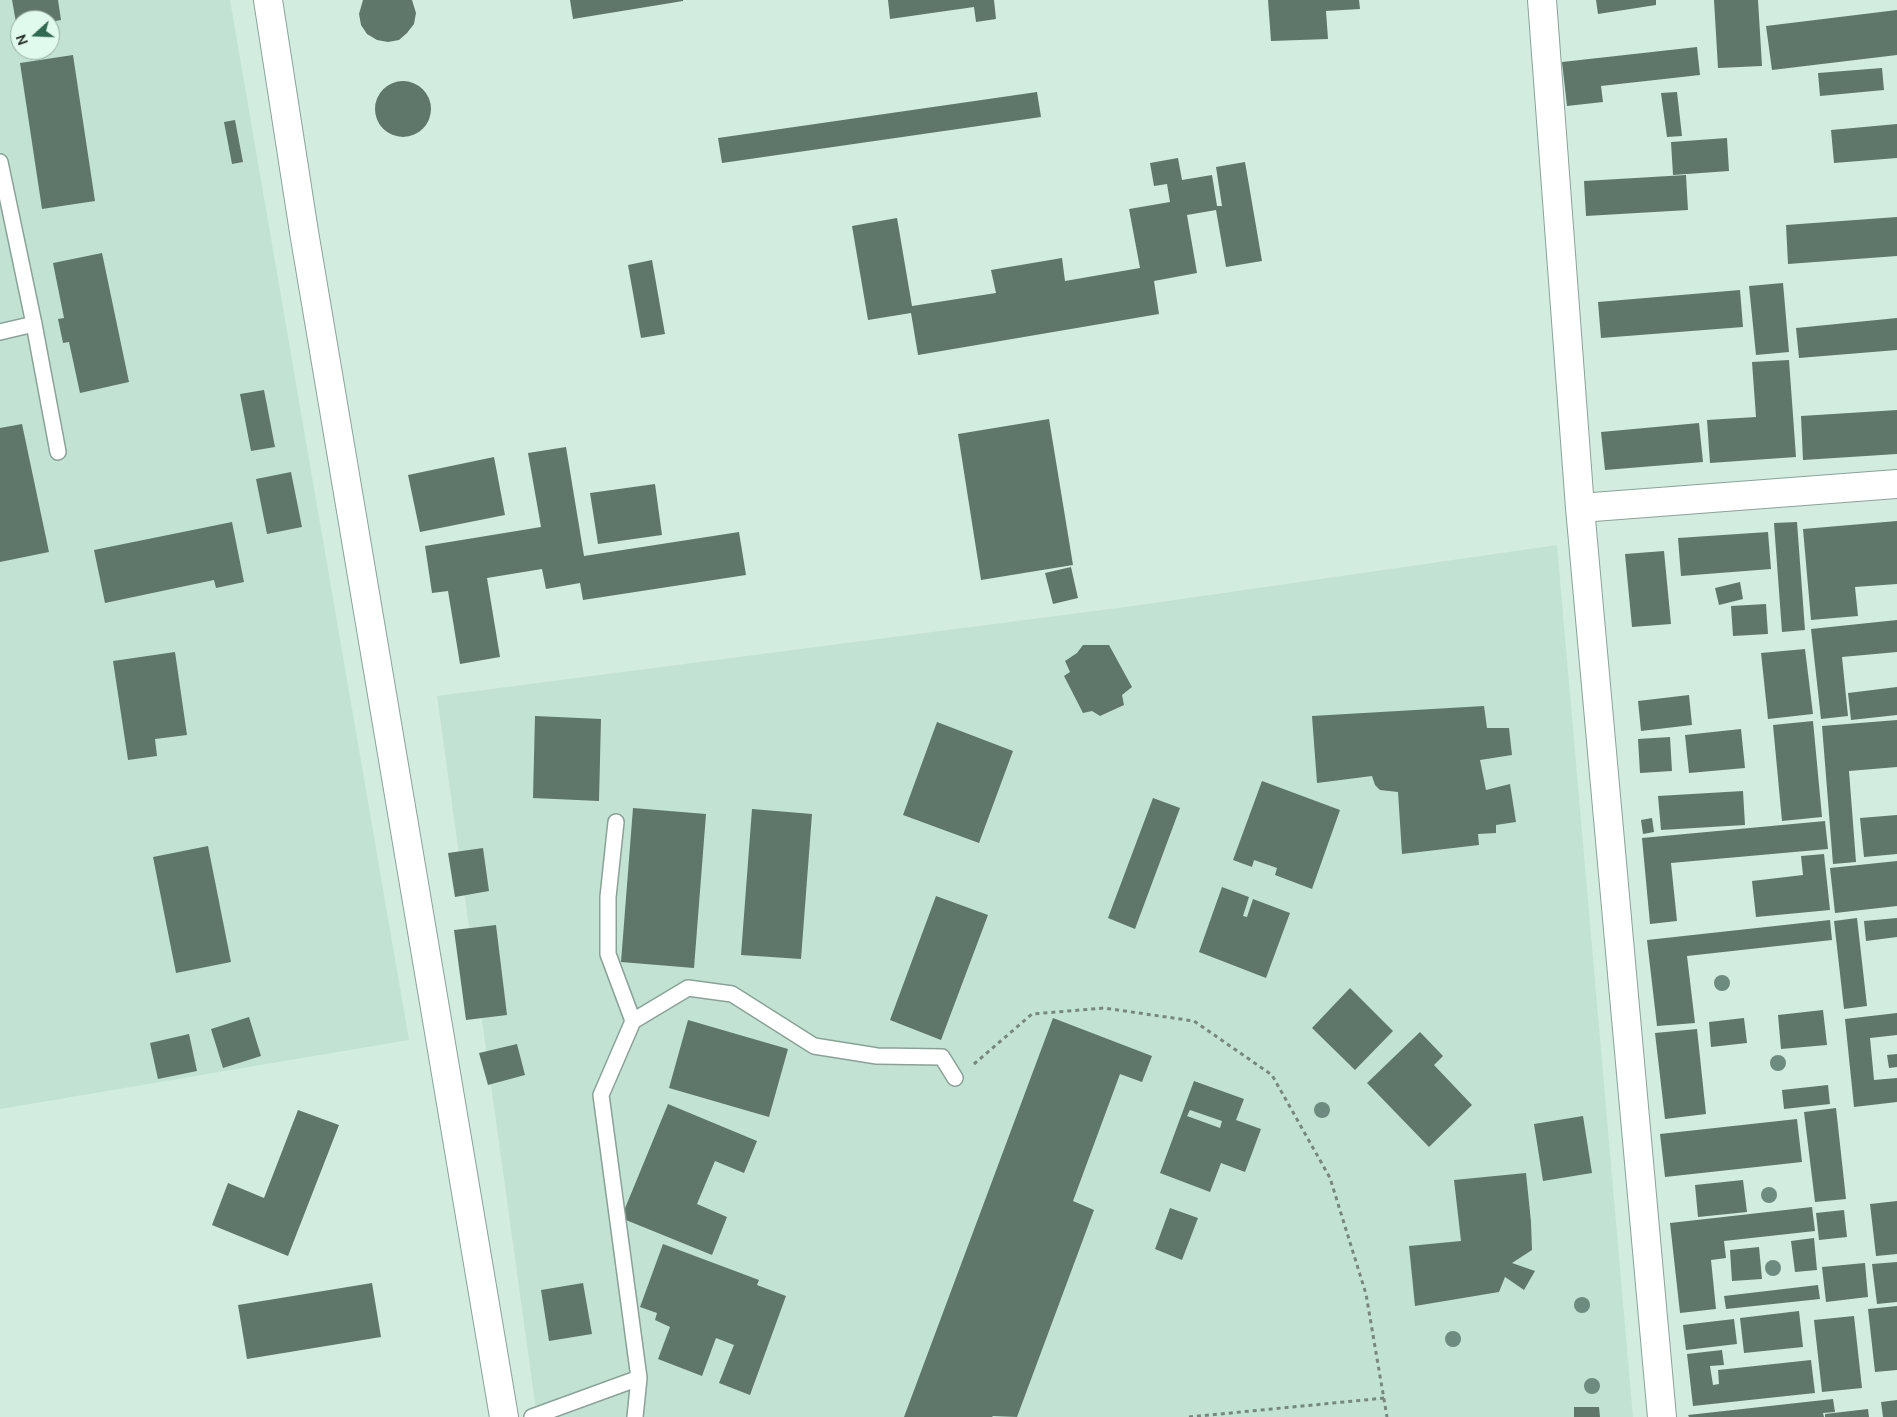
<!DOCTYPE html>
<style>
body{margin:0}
#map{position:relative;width:1897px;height:1417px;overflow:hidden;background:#d3ece0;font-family:Ubuntu,sans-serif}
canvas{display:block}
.north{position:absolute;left:10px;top:10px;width:50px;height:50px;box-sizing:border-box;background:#e0faed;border:1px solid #97aaa1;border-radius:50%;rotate:250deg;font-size:14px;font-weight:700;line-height:20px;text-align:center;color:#2a332f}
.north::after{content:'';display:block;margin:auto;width:18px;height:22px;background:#2f6951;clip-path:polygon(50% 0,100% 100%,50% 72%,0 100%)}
</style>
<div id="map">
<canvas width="1897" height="1417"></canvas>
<div class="north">N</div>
</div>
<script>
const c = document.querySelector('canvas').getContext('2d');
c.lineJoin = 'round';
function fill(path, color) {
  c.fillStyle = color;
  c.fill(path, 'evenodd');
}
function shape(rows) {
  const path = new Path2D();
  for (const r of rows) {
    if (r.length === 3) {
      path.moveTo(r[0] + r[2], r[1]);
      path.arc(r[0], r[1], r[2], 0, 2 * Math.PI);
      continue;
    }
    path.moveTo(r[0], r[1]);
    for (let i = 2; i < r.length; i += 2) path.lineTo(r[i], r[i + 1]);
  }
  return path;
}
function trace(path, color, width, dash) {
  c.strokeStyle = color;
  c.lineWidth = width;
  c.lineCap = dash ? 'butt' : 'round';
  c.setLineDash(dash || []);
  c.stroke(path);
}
fill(shape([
 [0,0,230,0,409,1040,0,1109],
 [20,20,50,20,50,50,20,50],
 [1557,545,1633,1417,537,1417,437,696,1133,606]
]), '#c2e3d3');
fill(shape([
 [12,0,58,0,61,20,50,22,50,20,20,20,20,27,17,28],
 [363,0,412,0,416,13,414,24,407,33,399,40,388,42,377,40,367,34,361,25,359,14],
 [570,0,683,0,683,1,573,19],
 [888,0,994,0,996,19,976,22,974,7,890,19],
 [1268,0,1359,0,1360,9,1326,11,1328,39,1271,41],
 [1596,0,1656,0,1656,5,1598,14],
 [1714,0,1758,0,1762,66,1718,68],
 [1897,10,1897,55,1772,70,1766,26],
 [1697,47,1700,75,1601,86,1603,102,1567,106,1562,62],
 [73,55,95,201,42,209,20,63],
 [1882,68,1884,90,1820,96,1818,73],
 [403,109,28],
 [1037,92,1041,117,722,163,718,138],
 [1677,92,1682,136,1667,137,1661,93],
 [235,120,243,162,232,164,224,122],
 [1897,124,1897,158,1834,163,1831,130],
 [1727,138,1729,171,1673,175,1671,142],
 [1178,158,1182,180,1212,175,1217,206,1222,206,1216,167,1245,162,1262,261,1226,267,1216,210,1187,215,1197,273,1154,281,1159,314,918,355,911,313,868,320,852,226,897,218,912,306,996,293,991,270,1062,258,1065,281,1140,268,1129,209,1170,202,1167,184,1154,186,1150,163],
 [1686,175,1688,210,1586,216,1584,181],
 [1897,217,1897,256,1788,264,1786,225],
 [102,253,129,382,80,393,69,342,63,343,58,319,64,318,53,263],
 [652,260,665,334,641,338,628,265],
 [1783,283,1789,352,1756,355,1749,286],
 [1740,290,1743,327,1601,338,1598,302],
 [1897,318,1897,350,1799,358,1796,328],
 [1789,360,1796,457,1710,463,1707,420,1756,417,1752,362],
 [264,390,275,447,251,451,240,394],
 [1897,410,1897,454,1803,460,1801,416],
 [1049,419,1073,565,981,580,958,434],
 [1699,423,1703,462,1605,470,1601,432],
 [22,424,49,552,0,562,0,428],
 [566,447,584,556,739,532,746,575,583,600,580,583,546,589,542,569,487,578,500,657,460,664,448,591,432,593,425,546,541,527,528,453],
 [494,457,505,515,420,532,408,475],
 [291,472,302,527,267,534,256,479],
 [655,484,662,535,598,544,590,493],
 [1897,521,1897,584,1855,587,1858,616,1811,620,1803,529],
 [232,522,244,582,216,588,214,580,105,603,94,550],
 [1797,522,1805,630,1782,632,1774,523],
 [1768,532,1771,569,1681,576,1678,538],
 [1664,551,1671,624,1632,627,1625,554],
 [1071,567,1078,598,1053,604,1045,573],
 [1740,582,1743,599,1719,605,1715,588],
 [1766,604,1768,634,1733,636,1731,606],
 [1897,620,1897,652,1842,657,1848,716,1821,719,1811,629],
 [1083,645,1109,645,1132,687,1122,695,1124,705,1100,716,1092,711,1083,713,1064,676,1070,672,1065,661,1077,653],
 [1805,649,1813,714,1768,719,1761,653],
 [175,652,187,735,155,739,157,756,128,760,113,661],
 [1897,687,1897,715,1851,720,1848,693],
 [1689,695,1692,725,1641,731,1638,701],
 [1484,706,1487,728,1509,728,1512,755,1480,760,1486,790,1510,784,1516,822,1496,825,1496,833,1478,834,1479,845,1402,854,1398,792,1380,790,1375,785,1372,776,1317,783,1312,716],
 [535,716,601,719,599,801,533,798],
 [1897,720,1897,767,1849,771,1856,862,1833,864,1822,726],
 [1813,721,1822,817,1782,821,1773,725],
 [937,722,1013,751,979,843,903,815],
 [1741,729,1745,768,1689,773,1685,735],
 [1670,737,1672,771,1640,773,1638,739],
 [1262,781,1340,810,1312,889,1275,875,1277,868,1254,860,1252,867,1233,860],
 [1743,791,1745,825,1661,830,1658,796],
 [1153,798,1180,808,1135,929,1108,918],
 [633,808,706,814,694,968,621,962],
 [752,809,812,814,801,959,741,955],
 [1897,815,1897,854,1864,857,1860,818],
 [1652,818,1654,832,1643,834,1641,820],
 [1825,821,1828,849,1671,863,1677,921,1650,924,1642,838],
 [208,846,231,962,176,973,153,857],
 [483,848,489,891,455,897,448,853],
 [1824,854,1830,910,1756,917,1752,881,1803,875,1801,856],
 [1897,861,1897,906,1835,913,1830,868],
 [1222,887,1249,897,1243,916,1247,917,1253,899,1290,913,1266,978,1199,952],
 [936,896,988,915,941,1040,890,1020],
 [1857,918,1867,1006,1844,1009,1834,921],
 [1897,918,1897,937,1866,941,1864,921],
 [1830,920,1832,940,1687,956,1695,1023,1657,1026,1647,940],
 [496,925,507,1015,466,1020,454,930],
 [1350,988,1393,1031,1355,1070,1312,1028],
 [1823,1010,1827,1045,1781,1049,1778,1015],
 [1897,1013,1897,1035,1870,1038,1874,1080,1897,1078,1897,1102,1854,1107,1845,1019],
 [249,1017,261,1056,223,1068,211,1029],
 [1053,1018,1152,1056,1142,1082,1120,1074,1073,1201,1094,1210,1017,1417,993,1416,992,1417,904,1417],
 [1744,1018,1747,1043,1711,1047,1709,1022],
 [688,1020,788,1049,769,1117,669,1088],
 [1697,1029,1706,1114,1665,1119,1655,1033],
 [1420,1032,1443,1056,1434,1065,1472,1105,1429,1147,1367,1083],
 [189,1034,197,1071,158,1079,150,1043],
 [517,1044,525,1075,488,1085,479,1053],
 [1897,1054,1897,1067,1889,1068,1887,1055],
 [1194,1081,1244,1099,1236,1120,1261,1129,1245,1172,1221,1163,1210,1192,1160,1173],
 [1190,1110,1222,1121,1220,1128,1187,1116],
 [1828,1085,1830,1104,1784,1109,1782,1090],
 [668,1104,757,1141,744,1173,715,1161,697,1204,727,1217,712,1255,621,1218],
 [1836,1108,1846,1199,1815,1202,1804,1112],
 [298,1110,339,1125,288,1256,212,1225,228,1183,264,1198],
 [1583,1116,1592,1173,1543,1181,1534,1124],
 [1797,1119,1802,1162,1665,1177,1660,1134],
 [1526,1173,1531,1222,1532,1250,1512,1263,1535,1271,1524,1290,1505,1277,1499,1292,1415,1306,1409,1246,1461,1241,1454,1180],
 [1743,1180,1747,1212,1698,1217,1695,1185],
 [1897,1201,1897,1254,1876,1256,1870,1204],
 [1812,1207,1815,1231,1724,1241,1726,1258,1711,1260,1716,1309,1680,1313,1670,1223],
 [1170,1208,1198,1218,1182,1260,1155,1249],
 [1844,1210,1847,1237,1819,1240,1816,1213],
 [1814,1238,1817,1270,1795,1272,1791,1241],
 [663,1244,759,1280,757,1285,786,1296,750,1395,719,1383,734,1345,716,1338,702,1376,658,1359,670,1327,655,1320,657,1313,640,1307],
 [1759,1247,1762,1279,1732,1281,1730,1250],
 [1897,1262,1897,1302,1877,1304,1872,1264],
 [1865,1263,1868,1297,1826,1302,1822,1267],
 [372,1283,381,1337,247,1359,238,1305],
 [583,1283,592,1334,549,1341,541,1290],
 [1818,1285,1820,1299,1726,1309,1724,1296],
 [1897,1306,1897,1370,1875,1372,1868,1309],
 [1799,1311,1803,1347,1744,1353,1740,1318],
 [1854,1316,1862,1388,1822,1392,1814,1320],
 [1734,1319,1737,1344,1686,1350,1683,1325],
 [1722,1350,1724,1365,1710,1366,1713,1385,1719,1384,1718,1370,1811,1360,1815,1393,1693,1406,1687,1354],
 [1833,1399,1835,1412,1823,1413,1824,1417,1689,1417,1688,1415],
 [1897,1400,1897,1417,1883,1417,1881,1402],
 [1574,1407,1599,1407,1600,1417,1574,1417],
 [1868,1409,1869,1417,1825,1417,1825,1414]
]), '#5f766b');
const service = shape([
 [0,162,34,324,58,452],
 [0,332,34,324],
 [616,822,608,897,608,954,633,1021],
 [532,1417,639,1378],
 [635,1417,639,1378,601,1095,633,1021,688,988,732,994,814,1046,877,1056,942,1057,955,1078]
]);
const minor = shape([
 [1542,0,1580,508,1662,1417],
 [1580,508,1897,484]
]);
const tertiary = shape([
 [268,0,304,232,504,1417]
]);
trace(service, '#8aa296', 18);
trace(minor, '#8aa296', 30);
trace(tertiary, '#8aa296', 30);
trace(shape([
 [974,1064,1032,1014,1104,1008,1194,1021,1272,1075,1330,1178,1366,1294,1387,1417],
 [1189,1417,1385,1398]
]), '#778780', 3, [4, 4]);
trace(service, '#fff', 15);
trace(minor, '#fff', 28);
trace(tertiary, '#fff', 28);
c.fillStyle = '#6d8b7e';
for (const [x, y] of [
 [1722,983],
 [1778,1063],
 [1322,1110],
 [1769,1195],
 [1773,1268],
 [1582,1305],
 [1453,1339],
 [1592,1386]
]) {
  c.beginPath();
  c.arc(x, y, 8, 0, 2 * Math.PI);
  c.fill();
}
</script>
